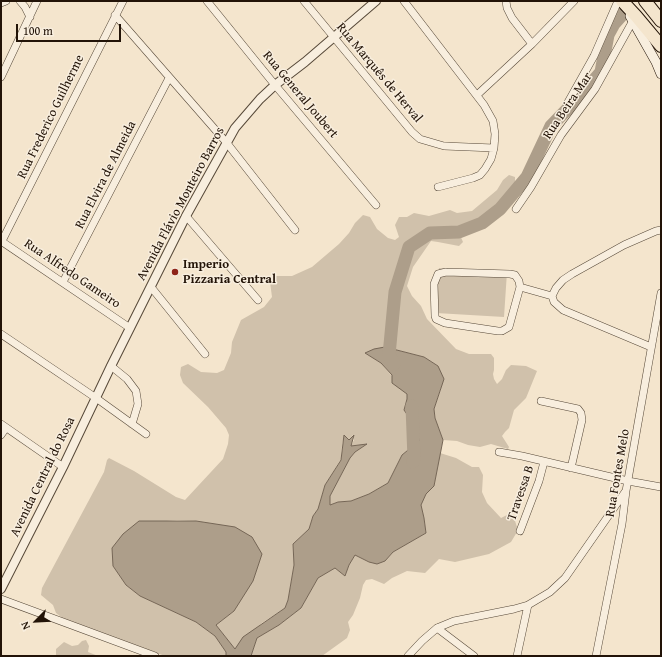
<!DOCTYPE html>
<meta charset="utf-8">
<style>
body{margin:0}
#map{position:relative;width:662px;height:657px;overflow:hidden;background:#f4e5cd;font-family:"Gentium Book Plus",serif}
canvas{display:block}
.frame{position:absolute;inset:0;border:2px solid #221307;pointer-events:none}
.north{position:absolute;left:16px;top:601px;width:40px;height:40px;-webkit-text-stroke:3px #f8eede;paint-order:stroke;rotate:246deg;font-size:11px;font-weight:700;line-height:16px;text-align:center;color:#221307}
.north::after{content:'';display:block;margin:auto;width:14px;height:18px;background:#221307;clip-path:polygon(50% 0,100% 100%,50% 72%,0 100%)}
.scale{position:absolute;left:16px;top:24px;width:105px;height:18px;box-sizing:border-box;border:2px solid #221307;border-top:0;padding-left:5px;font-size:12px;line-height:14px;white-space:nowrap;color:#221307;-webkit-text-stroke:3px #f8eede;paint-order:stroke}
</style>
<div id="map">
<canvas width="662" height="657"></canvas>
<div class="frame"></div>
<div class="north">N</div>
<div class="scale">100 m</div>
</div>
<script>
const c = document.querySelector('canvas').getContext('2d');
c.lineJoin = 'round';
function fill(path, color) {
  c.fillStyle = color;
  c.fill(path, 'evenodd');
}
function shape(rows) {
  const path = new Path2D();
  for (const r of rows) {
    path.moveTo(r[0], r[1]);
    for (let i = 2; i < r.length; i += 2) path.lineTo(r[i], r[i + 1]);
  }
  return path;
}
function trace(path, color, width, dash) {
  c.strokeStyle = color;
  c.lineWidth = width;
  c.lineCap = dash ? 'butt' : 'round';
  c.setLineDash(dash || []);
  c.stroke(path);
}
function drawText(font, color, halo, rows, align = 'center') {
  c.font = font + ' "Gentium Book Plus",serif';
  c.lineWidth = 3;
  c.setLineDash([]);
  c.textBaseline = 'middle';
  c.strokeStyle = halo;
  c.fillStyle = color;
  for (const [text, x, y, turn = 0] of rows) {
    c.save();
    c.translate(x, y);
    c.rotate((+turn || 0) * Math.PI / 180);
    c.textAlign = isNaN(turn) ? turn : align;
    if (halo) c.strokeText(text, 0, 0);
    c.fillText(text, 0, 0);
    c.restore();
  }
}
fill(shape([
 [509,175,515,177,515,186,493,209,473,223,455,229,436,230,445,235,460,235,463,242,459,246,438,242,431,241,413,267,407,286,412,296,421,306,427,319,456,349,469,354,491,354,494,358,494,370,493,374,494,379,497,384,502,379,506,370,511,365,526,366,537,371,526,398,514,410,509,428,505,432,502,436,509,447,508,449,491,444,480,447,468,445,457,441,443,440,435,418,434,409,441,389,438,366,424,357,385,347,365,353,381,363,407,394,407,399,404,410,417,429,419,441,402,455,388,483,369,494,351,501,338,502,330,505,330,496,350,458,355,452,366,445,351,446,354,440,353,435,349,440,344,436,342,446,341,459,325,485,318,509,313,516,309,529,293,544,294,565,288,600,285,608,262,623,235,649,216,625,234,611,212,524,196,521,177,520,156,522,113,566,126,585,140,596,196,622,215,636,226,652,226,656,165,656,64,619,56,613,53,605,41,595,42,588,104,472,107,460,109,458,134,471,176,497,185,500,223,459,228,444,229,435,226,428,208,407,183,383,180,375,181,367,188,364,201,372,217,373,224,370,231,353,232,342,241,320,264,307,272,297,270,282,273,276,292,276,312,267,339,244,349,233,355,223,363,215,370,217,377,229,388,238,395,240,399,237,395,225,399,217,407,217,414,213,429,216,450,210,457,213,472,211,497,190,503,180],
 [439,268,507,272,504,317,436,313],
 [440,453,456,458,472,467,479,467,483,475,482,492,487,503,501,518,507,515,515,521,517,527,517,532,511,542,489,554,455,562,439,559,425,573,407,571,392,578,384,584,372,579,366,580,363,585,360,598,353,615,348,622,350,630,347,638,322,656,251,656,257,638,279,625,301,608,318,578,335,568,345,576,349,565,355,555,369,562,385,561,393,552,426,533,424,518,420,505,426,494,434,486],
 [86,640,89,646,88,652,98,656,56,656,56,649,64,642,72,646,78,645,82,641]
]), '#d0c1ab');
const water = shape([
 [385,347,424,357,438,366,444,379,434,409,435,418,443,440,434,486,426,494,421,505,424,518,426,533,393,552,385,561,377,564,369,562,355,555,349,565,345,576,335,568,318,578,301,608,279,625,257,638,251,656,226,656,226,652,215,636,196,622,140,596,126,585,113,566,112,548,123,534,139,521,196,521,235,527,252,537,262,554,253,581,234,611,216,625,235,649,243,637,285,608,288,600,294,565,293,544,309,529,313,516,318,509,325,485,341,460,344,435,349,440,354,435,351,446,367,444,355,452,350,458,330,496,330,505,338,502,351,501,369,494,388,483,402,455,419,441,417,429,404,410,407,399,407,394,392,383,392,375,381,363,365,353,374,349,385,347]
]);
fill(water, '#ad9e8a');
trace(water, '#756656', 1);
trace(shape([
 [394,364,389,355,395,292,409,247,430,233,459,232,482,223,500,209,527,177,551,126,582,94,601,72,608,35,614,24,622,15],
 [412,406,414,459,413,462]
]), '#ad9e8a', 13);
const minor = shape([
 [20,1,25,7,30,17],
 [207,1,275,85,376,205],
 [304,1,412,132,420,139,444,146,494,148],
 [404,1,484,105,493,121,495,134,494,148,491,159,485,169,480,175,473,178,438,187],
 [506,1,507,8,512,18,532,44],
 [1,3,6,1],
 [115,15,226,142,295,230],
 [1,77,37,1],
 [477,95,532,44,574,1],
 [567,104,594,56,618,1],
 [516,209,531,187,561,135,595,89,635,17],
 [186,216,258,300],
 [1,241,130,328],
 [1,243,123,1],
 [446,272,510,274,515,275,519,281,520,287,509,327,502,331,498,331,445,323,436,319,435,316,434,284,438,274,446,272],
 [63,282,169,78],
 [151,287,205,354],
 [520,287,552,296],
 [1,334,96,398,146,434],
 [651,347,563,310,554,302,552,296,556,288,563,280,572,274,624,245,656,231,661,230],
 [111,366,127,379,136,391,138,404,132,424],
 [541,401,578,409,581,413,582,420,571,468],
 [1,424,63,467],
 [1,435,6,428],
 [499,452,522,456,628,481,661,487],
 [520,531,539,481,544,462],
 [1,599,155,656],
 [437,628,474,656],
 [408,656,422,641,437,628,454,621,514,609,528,605,550,592,565,578,625,492],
 [517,656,528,605],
 [596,656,622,524,626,491,661,293]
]);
const tertiary = shape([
 [1,589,63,467,111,366,186,216,235,128,260,99,275,85,305,62,376,1]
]);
const secondary = shape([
 [630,16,656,62,661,74]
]);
const motorway = shape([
 [622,1,636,16,661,46],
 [645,1,661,21]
]);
trace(minor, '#564838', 8);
trace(tertiary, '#564838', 10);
trace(secondary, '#221307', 10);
trace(motorway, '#221307', 14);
trace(minor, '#f8eede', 7);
trace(tertiary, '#f8eede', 8);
trace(secondary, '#f8eede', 9);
trace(motorway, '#f4e5cd', 12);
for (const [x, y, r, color] of [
 [175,272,4,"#8f2418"]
]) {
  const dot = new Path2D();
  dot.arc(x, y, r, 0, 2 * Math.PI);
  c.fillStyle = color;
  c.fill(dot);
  trace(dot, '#f8eede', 1.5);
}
drawText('13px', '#221307', '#f8eede', [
 ["Rua Marquês de Herval",379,73,50],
 ["Rua General Joubert",300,95,50],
 ["Rua Beira Mar",568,106,-56],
 ["Rua Frederico Guilherme",51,117,-64],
 ["Rua Elvira de Almeida",106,175,-63],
 ["Avenida Flávio Monteiro Barros",181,204,-62],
 ["Rua Alfredo Gameiro",72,274,34],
 ["Rua Fontes Melo",618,473,-80],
 ["Avenida Central do Rosa",43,477,-64],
 ["Travessa B",521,493,-71]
]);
drawText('bold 13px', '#221307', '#f8eede', [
 ["Imperio",183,265],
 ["Pizzaria Central",183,280]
], 'left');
</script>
